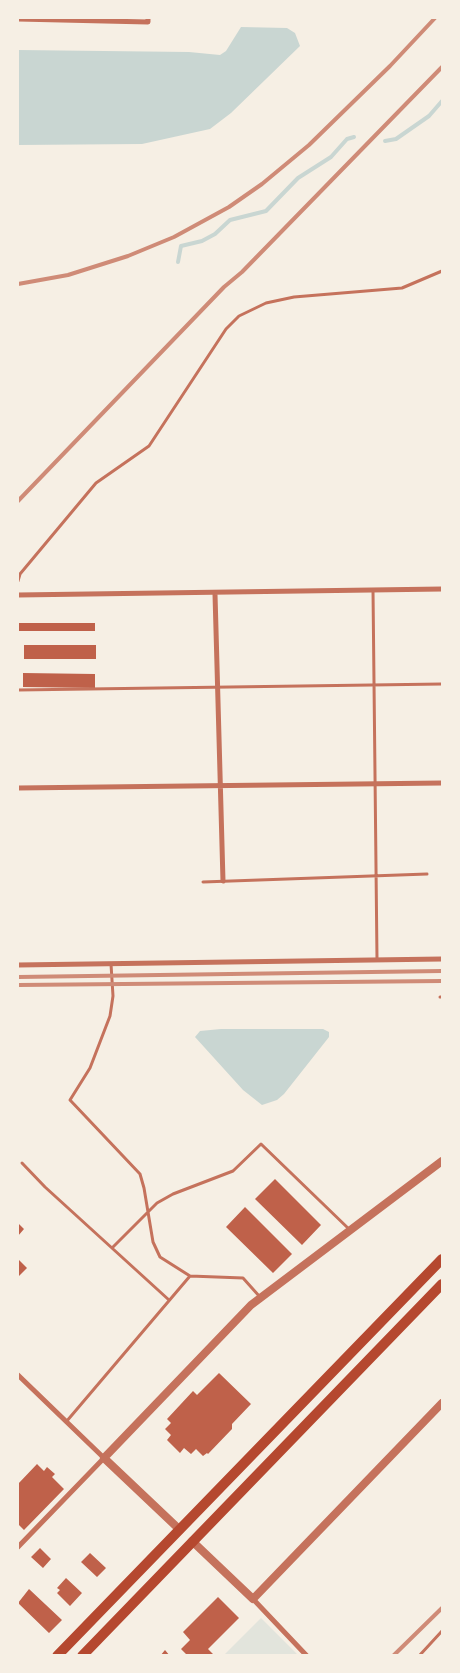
<!DOCTYPE html>
<style>
body{margin:0}
#map{position:relative;width:460px;height:1673px;overflow:hidden;background:#f6efe4;font-family:Manrope,sans-serif}
canvas{display:block}
.frame{position:absolute;inset:0;border:19px solid #f6efe4;pointer-events:none}
</style>
<div id="map">
<canvas width="460" height="1673"></canvas>
<div class="frame"></div>
</div>
<script>
const c = document.querySelector('canvas').getContext('2d');
c.lineJoin = 'round';
function fill(path, color) {
  c.fillStyle = color;
  c.fill(path, 'evenodd');
}
function shape(rows) {
  const path = new Path2D();
  for (const r of rows) {
    path.moveTo(r[0], r[1]);
    for (let i = 2; i < r.length; i += 2) path.lineTo(r[i], r[i + 1]);
  }
  return path;
}
function trace(path, color, width, dash) {
  c.strokeStyle = color;
  c.lineWidth = width;
  c.lineCap = dash ? 'butt' : 'round';
  c.setLineDash(dash || []);
  c.stroke(path);
}
fill(shape([
 [261,1618,298,1655,224,1655]
]), '#e2e4dc');
fill(shape([
 [241,27,287,28,295,33,300,46,231,113,210,129,142,144,18,145,18,50,189,52,220,55,226,51],
 [221,1029,323,1029,329,1032,329,1037,284,1094,277,1100,262,1105,243,1090,195,1037,200,1031]
]), '#c9d6d2');
trace(shape([
 [385,141,396,139,429,116,442,101],
 [178,262,181,246,202,241,215,234,230,220,266,211,298,178,331,157,347,139,354,137]
]), '#c9d6d2', 4);
fill(shape([
 [18,623,95,623,95,631,18,631],
 [24,645,96,645,96,659,24,659],
 [23,673,95,674,95,688,23,687],
 [275,1179,321,1225,302,1245,255,1199],
 [245,1207,292,1254,273,1273,226,1227],
 [18,1223,24,1229,18,1236],
 [19,1260,27,1268,19,1276,18,1262],
 [219,1373,251,1404,232,1424,232,1429,208,1454,207,1453,203,1456,196,1449,191,1454,184,1448,180,1453,167,1440,171,1435,165,1429,171,1423,167,1419,193,1391,197,1395],
 [37,1464,44,1471,47,1467,55,1474,52,1477,64,1489,24,1530,18,1524,18,1484],
 [40,1548,51,1559,43,1568,31,1557],
 [90,1553,106,1568,97,1577,81,1562],
 [66,1578,82,1593,70,1606,57,1593,60,1590,57,1588],
 [29,1589,62,1620,49,1633,18,1603],
 [218,1597,239,1618,208,1649,213,1654,211,1656,188,1656,181,1649,190,1640,183,1632],
 [165,1650,170,1656,160,1656]
]), '#bf614a');
trace(shape([
 [18,581,20,574,96,483,149,446,226,329,239,316,266,303,294,297,402,288,442,271],
 [373,590,377,959],
 [18,690,442,684],
 [203,882,427,874],
 [111,964,113,996,110,1016,90,1068,70,1100,140,1174,144,1188,153,1242,160,1257,190,1276,243,1278,260,1297],
 [440,997,442,997],
 [22,1163,45,1187,169,1300],
 [113,1247,157,1203,173,1194,233,1171,261,1144,350,1230],
 [66,1422,190,1276],
 [419,1656,442,1631]
]), '#c5725c', 3);
trace(shape([
 [18,19,148,22,148,18],
 [215,594,223,881],
 [18,595,442,589],
 [18,788,442,783],
 [18,965,442,959],
 [18,1375,104,1458,18,1547],
 [253,1599,307,1656]
]), '#c5725c', 5);
trace(shape([
 [180,1530,104,1458,251,1305,442,1161],
 [192,1541,253,1599,442,1403]
]), '#c5725c', 8);
trace(shape([
 [57,1656,442,1259],
 [82,1656,442,1284]
]), '#b5482f', 10);
trace(shape([
 [18,284,68,275,128,256,174,237,229,207,262,184,309,145,390,66,435,18],
 [18,501,224,287,242,272,442,67],
 [18,977,442,971],
 [18,985,442,981],
 [393,1656,442,1608]
]), '#cf8b77', 4);
</script>
